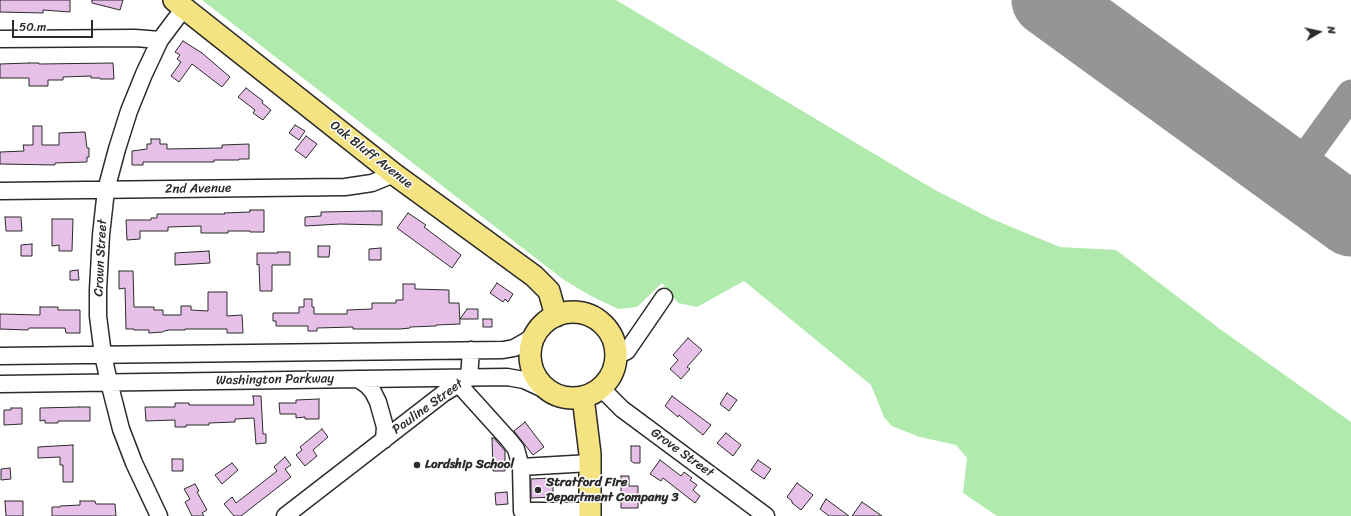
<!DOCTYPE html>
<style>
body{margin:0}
#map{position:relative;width:1351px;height:516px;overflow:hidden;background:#fff;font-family:Sriracha,sans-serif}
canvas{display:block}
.north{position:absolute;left:1299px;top:12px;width:40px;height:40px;-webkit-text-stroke:3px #fff;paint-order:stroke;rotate:81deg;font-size:11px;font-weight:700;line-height:16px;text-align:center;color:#2b2b2b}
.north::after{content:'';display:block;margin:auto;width:14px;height:18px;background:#2b2b2b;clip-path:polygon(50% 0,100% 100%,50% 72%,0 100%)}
.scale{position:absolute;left:12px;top:20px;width:81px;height:18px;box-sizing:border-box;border:2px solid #2b2b2b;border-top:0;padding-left:5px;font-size:12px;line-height:14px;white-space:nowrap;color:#2b2b2b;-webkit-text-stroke:3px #fff;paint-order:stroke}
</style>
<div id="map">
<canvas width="1351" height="516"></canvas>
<div class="north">N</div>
<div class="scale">50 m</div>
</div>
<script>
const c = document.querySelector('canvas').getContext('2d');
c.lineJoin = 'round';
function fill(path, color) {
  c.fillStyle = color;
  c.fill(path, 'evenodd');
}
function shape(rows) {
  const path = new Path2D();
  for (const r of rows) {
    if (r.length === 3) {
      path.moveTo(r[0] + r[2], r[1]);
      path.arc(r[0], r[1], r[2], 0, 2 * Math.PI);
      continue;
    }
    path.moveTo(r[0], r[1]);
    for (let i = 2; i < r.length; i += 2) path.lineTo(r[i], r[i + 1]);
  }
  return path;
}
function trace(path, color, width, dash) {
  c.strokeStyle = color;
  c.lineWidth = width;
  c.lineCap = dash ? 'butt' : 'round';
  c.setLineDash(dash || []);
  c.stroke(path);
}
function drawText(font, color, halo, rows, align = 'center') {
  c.font = font + ' Sriracha,sans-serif';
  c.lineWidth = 3;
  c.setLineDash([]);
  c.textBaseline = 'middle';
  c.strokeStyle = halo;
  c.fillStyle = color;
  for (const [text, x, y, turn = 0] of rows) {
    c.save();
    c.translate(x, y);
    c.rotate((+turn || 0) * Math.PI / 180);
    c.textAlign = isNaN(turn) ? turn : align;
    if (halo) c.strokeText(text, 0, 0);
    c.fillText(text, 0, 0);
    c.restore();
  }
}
fill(shape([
 [202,0,616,0,935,190,992,219,1060,247,1116,250,1220,329,1351,422,1351,516,997,516,963,493,967,458,956,445,920,437,892,426,884,417,871,385,744,281,697,307,678,303,662,283,637,307,618,309,591,296,564,280]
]), '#b1eaad');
trace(shape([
 [1270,160,1284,163,1292,163,1304,157,1309,152],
 [1314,193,1306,180,1304,172,1306,159,1309,152,1351,94]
]), '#959595', 29);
trace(shape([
 [1048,0,1351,220]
]), '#959595', 73);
const building = shape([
 [0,0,70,0,70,12,43,10,43,13,0,12,0,0],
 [92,0,123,0,120,10,92,3,92,0],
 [183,41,202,53,230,77,222,87,192,64,179,82,171,76,181,62,177,59,180,55,175,52,183,41],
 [29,63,39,63,39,64,113,63,114,79,100,79,100,78,91,78,91,76,63,77,63,80,48,80,48,86,29,86,29,78,0,78,0,64,29,63],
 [246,88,263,101,262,103,271,110,263,120,253,113,255,110,238,97,246,88],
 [295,125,305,131,299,140,289,133,295,125],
 [33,126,42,126,42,145,59,145,59,133,85,132,87,148,89,148,89,157,87,157,87,162,55,163,55,165,0,164,0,152,24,151,23,145,33,145,33,126],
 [306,136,317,144,306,158,295,150,306,136],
 [151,139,160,139,160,144,167,144,167,149,222,148,222,145,249,144,249,159,239,159,239,160,214,160,214,162,143,162,143,165,132,165,132,151,147,149,147,144,151,144,151,139],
 [250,210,264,210,264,232,250,232,250,231,228,231,228,233,201,233,201,226,168,227,168,231,140,231,140,239,127,240,126,220,151,220,151,218,157,218,157,214,225,214,224,213,250,212,250,210],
 [373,211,382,211,382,225,340,224,305,226,305,217,321,216,321,212,373,211],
 [408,213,426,225,424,227,461,255,452,268,397,228,408,213],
 [5,217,21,217,22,231,6,231,5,217],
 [52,219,73,219,72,251,59,251,59,245,52,246,52,219],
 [32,244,32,256,21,256,21,245,32,244],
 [318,246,330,246,329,257,318,257,318,246],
 [381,248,381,260,369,260,369,249,381,248],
 [209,251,210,263,175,265,175,253,209,251],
 [278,252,290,252,290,265,272,265,272,291,260,291,259,264,257,265,257,253,278,253,278,252],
 [78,270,79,280,70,280,70,271,78,270],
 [119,271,133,271,134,307,154,307,154,310,163,310,163,315,181,315,181,306,191,306,191,310,208,311,208,292,227,292,227,316,242,315,243,333,227,333,227,329,185,329,185,330,169,330,164,331,163,332,149,333,149,330,134,330,134,329,126,329,125,288,119,289,119,271],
 [497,283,513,294,508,302,505,299,503,302,490,293,497,283],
 [403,284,415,284,415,289,449,290,449,303,459,303,460,324,436,325,436,326,410,327,410,328,400,329,353,329,353,327,317,328,317,331,308,331,308,326,276,326,276,321,273,321,273,313,299,313,299,307,304,307,304,299,312,299,312,307,314,307,314,314,347,314,347,310,372,309,372,303,396,303,396,300,403,300,403,284],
 [40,307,58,307,58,310,80,310,80,333,66,333,65,328,29,328,28,330,0,329,0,314,40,315,40,307],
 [467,309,478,309,478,319,460,319,467,309],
 [483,319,492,319,492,327,483,327,483,319],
 [688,338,702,350,687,367,690,369,681,379,670,369,678,360,673,355,688,338],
 [727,393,737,400,729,411,720,404,727,393],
 [253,396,261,396,263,434,266,434,266,443,256,444,254,418,235,419,235,422,209,423,209,425,186,425,186,427,175,427,175,420,146,421,145,407,175,407,175,403,189,403,189,405,254,405,253,396],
 [672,396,711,425,703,435,679,415,678,417,665,406,672,396],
 [319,399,319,419,305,419,305,417,296,418,296,414,280,414,279,403,296,403,296,400,319,399],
 [79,407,90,407,90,421,58,421,58,423,45,423,45,420,40,421,40,408,79,407],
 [11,408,22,408,22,424,4,425,4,410,11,410,11,408],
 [525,422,544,447,533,455,514,431,525,422],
 [322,429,328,437,313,450,317,456,305,466,296,455,302,450,300,447,322,429],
 [726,433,741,445,733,456,717,443,726,433],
 [492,438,494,438,505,451,505,471,493,471,492,438],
 [73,445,73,482,63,482,63,465,60,465,60,457,38,458,38,447,73,445],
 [631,446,640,446,640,463,634,463,631,461,631,446],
 [285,457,291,465,285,469,291,477,241,516,234,516,224,504,232,497,236,503,249,493,277,471,274,467,285,457],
 [172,459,183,459,183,471,172,471,172,459],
 [660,460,681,476,684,472,692,478,690,480,697,485,693,490,700,496,695,503,663,478,661,481,650,474,660,460],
 [758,460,771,469,764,479,751,470,758,460],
 [232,463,238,470,222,484,215,475,232,463],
 [10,468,11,479,1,480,1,469,10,468],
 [621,476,629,476,629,486,638,486,638,508,621,508,621,476],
 [553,478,553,497,531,498,531,479,553,478],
 [797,483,813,495,801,510,792,503,792,501,787,497,797,483],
 [195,484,199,491,197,492,207,510,202,513,204,516,192,516,185,502,190,499,184,489,195,484],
 [507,492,508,504,496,505,495,493,507,492],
 [826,499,849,516,829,516,820,509,826,499],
 [5,501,23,501,23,516,6,516,5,501],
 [80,501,95,501,96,504,115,504,116,516,52,516,52,507,60,507,60,506,80,505,80,501],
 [862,502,882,516,852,516,862,502]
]);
fill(building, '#e7c0e8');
trace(building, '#2b2b2b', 1);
const minor = shape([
 [0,39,135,38,160,40],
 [0,191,345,187,372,183,394,174],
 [0,356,503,350,514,348,528,340,538,331],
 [616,356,627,351,664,297],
 [456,378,463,389,509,440,516,449,521,467,522,511,590,511],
 [358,379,367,385,373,392,378,402,385,427,384,440],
 [0,384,507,377,524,380,548,391],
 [601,388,622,409,766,516],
 [521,467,590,463],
 [159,516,134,463,121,429,109,382,103,355,98,316,98,290,101,235,106,190,117,149,129,111,144,74,160,40,184,8],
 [285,516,444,393,469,378,471,350]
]);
const major = shape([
 [174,0,394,174,534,276,549,291,556,316],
 [573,355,43],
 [583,397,590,454,590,516]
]);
trace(minor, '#2b2b2b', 19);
trace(major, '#2b2b2b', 24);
trace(minor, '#fff', 16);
trace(major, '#f5e382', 21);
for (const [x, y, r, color] of [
 [417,465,4,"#2b2b2b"],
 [538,490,4,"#2b2b2b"]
]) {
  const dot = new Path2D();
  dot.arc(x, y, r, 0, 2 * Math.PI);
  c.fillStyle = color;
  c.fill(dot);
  trace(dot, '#fff', 1.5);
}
drawText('13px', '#2b2b2b', '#fff', [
 ["Oak Bluff Avenue",371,155,38],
 ["2nd Avenue",198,189,-1],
 ["Crown Street",101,258,-87],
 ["Washington Parkway",275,380,-1],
 ["Pauline Street",428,407,-36],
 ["Grove Street",682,453,36]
]);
drawText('bold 13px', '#2b2b2b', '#fff', [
 ["Lordship School",425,465],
 ["Stratford Fire",546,483],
 ["Department Company 3",546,498]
], 'left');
</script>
